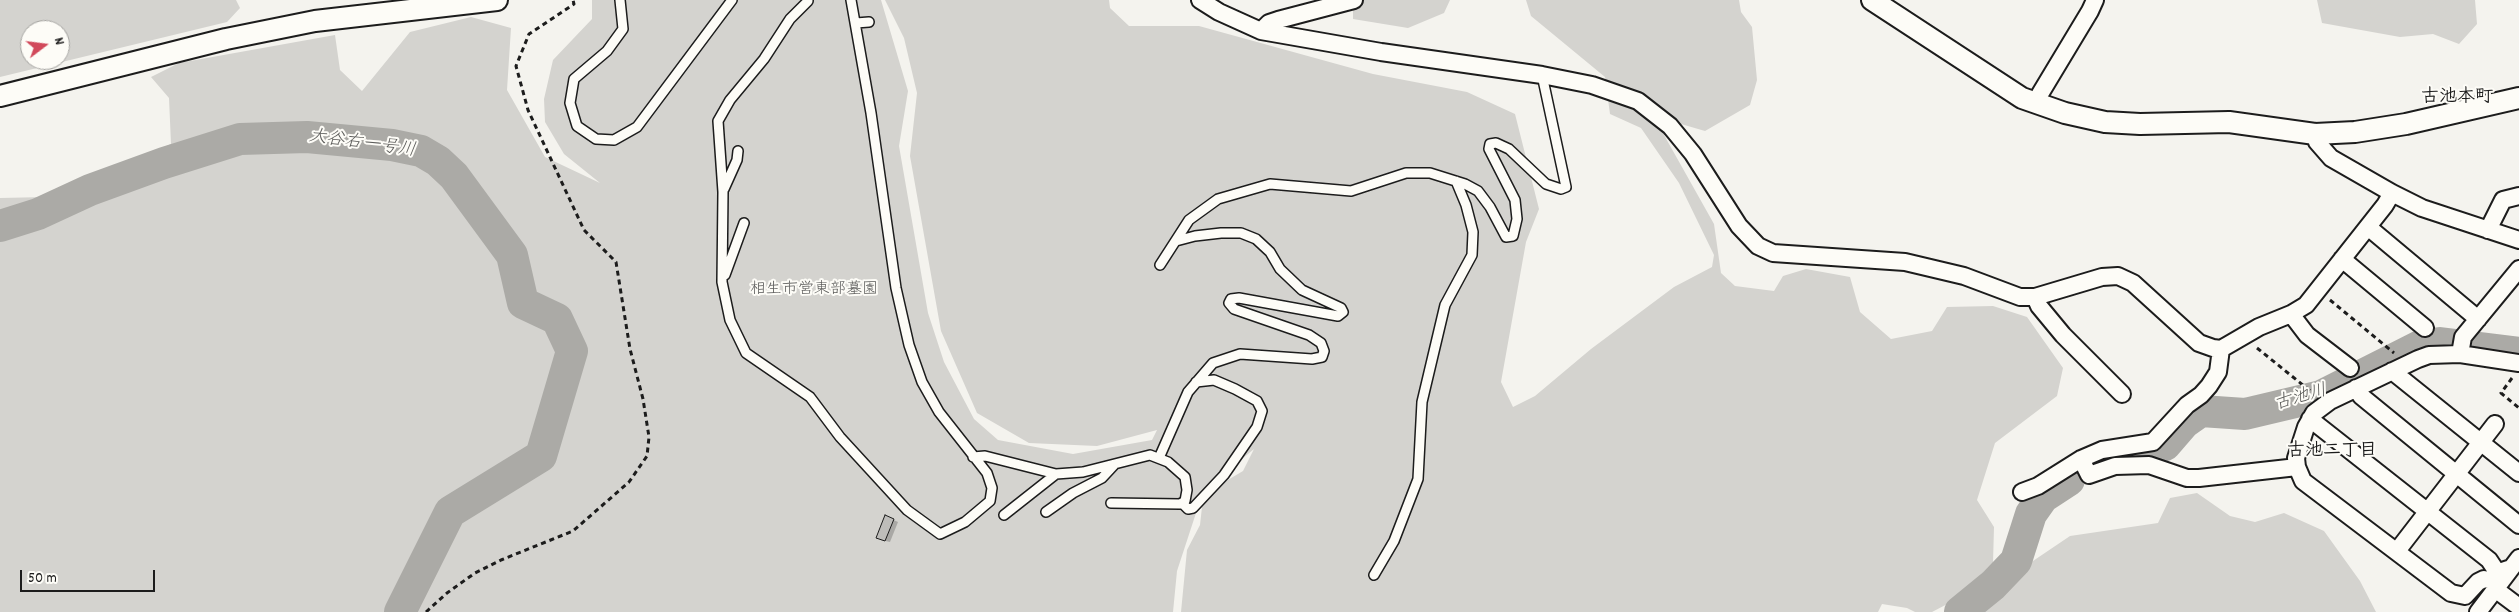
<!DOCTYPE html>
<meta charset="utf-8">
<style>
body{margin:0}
#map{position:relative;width:2519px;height:612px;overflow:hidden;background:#f4f3ee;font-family:Dekko,sans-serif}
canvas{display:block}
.north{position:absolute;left:20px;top:20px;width:50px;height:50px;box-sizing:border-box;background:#fdfcf7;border:1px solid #a3a29f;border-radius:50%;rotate:75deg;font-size:14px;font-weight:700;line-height:20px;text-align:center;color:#1c1c1c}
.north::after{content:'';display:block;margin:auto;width:18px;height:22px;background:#d1495b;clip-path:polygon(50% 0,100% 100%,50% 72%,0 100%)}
.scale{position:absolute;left:20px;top:570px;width:135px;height:22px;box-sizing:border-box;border:2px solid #1c1c1c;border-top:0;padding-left:6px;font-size:15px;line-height:18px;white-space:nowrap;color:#1c1c1c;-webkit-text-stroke:4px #fdfcf7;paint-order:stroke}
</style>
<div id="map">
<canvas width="2519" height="612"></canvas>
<div class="north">N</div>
<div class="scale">50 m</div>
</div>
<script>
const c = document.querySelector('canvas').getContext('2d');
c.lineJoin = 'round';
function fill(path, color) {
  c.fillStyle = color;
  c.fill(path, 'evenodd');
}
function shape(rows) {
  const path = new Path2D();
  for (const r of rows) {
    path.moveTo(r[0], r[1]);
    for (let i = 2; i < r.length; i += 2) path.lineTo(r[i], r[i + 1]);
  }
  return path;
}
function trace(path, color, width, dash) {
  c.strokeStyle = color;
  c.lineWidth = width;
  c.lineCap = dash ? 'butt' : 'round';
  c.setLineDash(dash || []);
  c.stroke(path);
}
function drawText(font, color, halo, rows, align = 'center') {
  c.font = font + ' Dekko,"Klee One",sans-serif';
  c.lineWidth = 4;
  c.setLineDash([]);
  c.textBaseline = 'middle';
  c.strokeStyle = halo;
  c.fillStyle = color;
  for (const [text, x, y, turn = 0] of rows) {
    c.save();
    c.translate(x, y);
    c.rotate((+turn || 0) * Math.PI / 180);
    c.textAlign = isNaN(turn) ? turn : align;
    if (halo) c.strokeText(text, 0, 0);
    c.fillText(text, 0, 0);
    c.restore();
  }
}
fill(shape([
 [0,0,236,0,240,8,227,22,0,77],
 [30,30,60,30,60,60,30,60],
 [592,0,881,0,908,91,899,146,928,313,944,362,974,419,998,440,1073,454,1152,440,1157,430,1097,446,1029,443,977,413,941,331,910,156,917,93,904,38,885,0,1109,0,1110,8,1129,26,1199,26,1373,74,1467,92,1515,114,1539,209,1526,242,1501,382,1513,407,1535,396,1591,349,1674,287,1712,267,1714,255,1679,183,1641,128,1610,114,1605,77,1531,16,1526,0,1739,0,1741,12,1752,27,1757,80,1750,105,1705,131,1681,124,1664,135,1714,224,1721,273,1735,286,1774,291,1783,276,1806,269,1850,277,1860,312,1891,339,1932,331,1947,307,1993,306,2027,317,2063,368,2057,396,1995,443,1977,500,1994,527,1993,563,1955,600,1932,612,1915,612,1907,608,1882,604,1878,612,1181,612,1187,550,1200,525,1202,507,1196,513,1177,571,1173,612,0,612,0,198,46,197,171,144,169,98,151,77,179,63,335,35,340,70,362,91,410,32,471,17,511,28,507,90,545,157,600,183,564,154,545,122,544,99,553,60,592,19],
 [1254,449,1243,471,1221,484,1236,464],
 [1360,0,1450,0,1444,13,1408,28,1353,19,1353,5],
 [2317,0,2475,0,2477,24,2459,44,2433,34,2400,37,2322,23],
 [2197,493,2230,516,2255,522,2284,513,2324,531,2360,581,2376,612,1979,612,2030,563,2070,536,2158,523,2170,498]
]), '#d4d3cf');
fill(shape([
 [885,516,898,522,890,542,881,540]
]), '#0003');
trace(shape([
 [0,226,38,214,90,190,164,163,240,139,307,137,392,145,421,151,438,161,454,176,512,255,523,303,557,319,572,351,541,456,450,512,400,612],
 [2090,467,2109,458,2149,451,2165,445,2184,423,2201,411,2245,414,2321,396,2420,346,2440,343,2519,353],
 [1960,612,1993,585,2016,561,2031,514,2043,497,2069,480]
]), '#abaaa6', 32);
const building = shape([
 [885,515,894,519,885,541,876,538,885,515]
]);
fill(building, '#bebdba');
trace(building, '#1c1c1c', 1);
const service = shape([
 [620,0,623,29,607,51,574,79,570,103,577,126,596,139,614,140,637,127,732,0],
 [808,1,790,19,764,59,730,100,718,121,723,192,722,282,730,320,746,353,810,397,840,437,907,510,940,534,965,522,990,501,992,488,987,473,939,412,922,382,909,345,896,288,871,113,851,0],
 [856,23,869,22],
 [724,189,737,160,738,151],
 [1160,265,1189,220,1218,199,1270,184,1351,191,1406,173,1430,173,1465,184,1478,191,1490,207,1506,237,1513,236,1517,219,1515,200,1489,149,1490,144,1496,143,1509,149,1546,184,1561,189,1566,187,1542,75],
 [725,275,744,223],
 [973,457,985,456,1056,474,1083,472,1150,455,1168,462,1185,477,1187,490,1185,501,1180,504,1111,503],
 [1159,458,1188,392,1213,363,1240,354,1312,359,1322,357,1324,351,1321,343,1309,335,1234,309,1229,303,1231,299,1239,298,1338,316,1343,312,1341,308,1302,290,1280,269,1270,252,1256,239,1241,233,1221,233,1195,236,1176,241],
 [1182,503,1188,509,1193,508,1224,475,1257,427,1262,411,1257,401,1235,389,1214,380,1196,382],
 [1046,512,1073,493,1102,478,1115,464],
 [1004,515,1056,474],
 [1374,575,1394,541,1418,479,1422,402,1445,305,1472,255,1473,232,1466,205,1456,181]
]);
const minor = shape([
 [1200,0,1219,12,1261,31,1381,52,1542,75,1592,85,1638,101,1670,126,1693,154,1739,226,1758,246,1773,253,1905,262,1964,276,2020,297,2035,297,2102,277,2118,276,2133,283,2199,343,2213,348,2221,349,2228,345,2259,327,2291,314,2306,305,2385,205,2392,193],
 [1261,31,1269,23,1278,20,1354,0],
 [2038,104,2040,94,2090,11,2095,0],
 [2315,134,2317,142,2331,158,2392,193,2422,208,2519,240],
 [2368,227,2478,319],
 [2488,230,2503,200,2519,196],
 [2342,259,2425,328],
 [2035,297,2039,306,2063,335,2122,394],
 [2291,314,2307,335,2350,368],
 [2460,354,2463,337,2519,269],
 [2392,371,2519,473],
 [2356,388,2361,396,2519,525],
 [2310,419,2489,560,2495,569,2499,572,2511,568],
 [2081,459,2089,475,2115,466,2149,465,2187,478,2199,478,2297,467],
 [2022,492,2038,486,2081,459,2102,450,2153,442,2187,405,2201,395,2209,386,2218,372,2221,349],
 [2397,551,2495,424],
 [2500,582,2484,579,2478,582,2465,596,2451,593,2303,481,2297,467,2296,458,2306,427,2314,413,2330,401,2418,359,2429,355,2460,354,2519,363],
 [2495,589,2519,607],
 [2478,612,2519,558]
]);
const tertiary = shape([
 [1872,0,2022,98,2065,113,2105,122,2140,124,2229,122,2315,134,2355,132,2406,124,2519,98],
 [0,96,226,39,315,21,497,0]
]);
trace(service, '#1c1c1c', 12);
trace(minor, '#1c1c1c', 20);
trace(tertiary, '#1c1c1c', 24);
trace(shape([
 [2330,300,2394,353],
 [2257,348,2314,394],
 [2512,378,2501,393,2519,408],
 [426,612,447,593,475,573,501,560,573,531,629,482,647,456,649,437,643,399,630,349,616,262,584,230,528,110,516,66,529,34,574,4,573,0]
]), '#1c1c1c', 3, [5, 4]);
trace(service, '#fdfcf7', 9);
trace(minor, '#fdfcf7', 16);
trace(tertiary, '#fdfcf7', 20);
drawText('16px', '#5c5c5b', '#fdfcf7', [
 ["相生市営東部墓園",814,291]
]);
drawText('bold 18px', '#1c1c1c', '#fdfcf7', [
 ["古池本町",2457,99],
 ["古池二丁目",2332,453]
]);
drawText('italic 18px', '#5c5c5a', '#fdfcf7', [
 ["大谷右一号川",362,145,8],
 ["古池川",2301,399,-16]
]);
</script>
